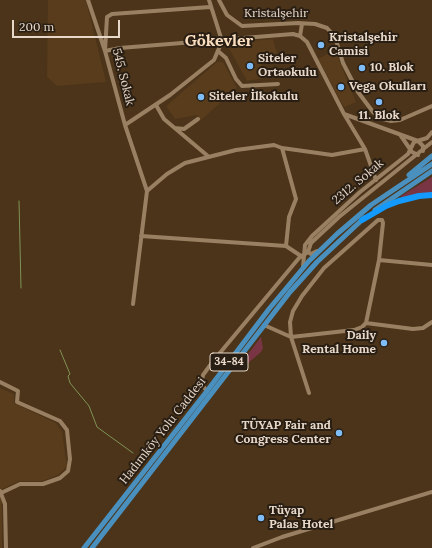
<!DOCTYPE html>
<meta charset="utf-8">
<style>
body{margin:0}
#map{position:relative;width:432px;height:548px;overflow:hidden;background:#4b3419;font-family:Lora,serif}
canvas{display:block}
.scale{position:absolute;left:12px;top:20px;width:108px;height:18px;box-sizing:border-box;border:2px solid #e7d8c9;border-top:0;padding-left:5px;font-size:12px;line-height:14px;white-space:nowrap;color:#e7d8c9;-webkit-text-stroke:3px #291e13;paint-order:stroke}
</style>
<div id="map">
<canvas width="432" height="548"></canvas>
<div class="scale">200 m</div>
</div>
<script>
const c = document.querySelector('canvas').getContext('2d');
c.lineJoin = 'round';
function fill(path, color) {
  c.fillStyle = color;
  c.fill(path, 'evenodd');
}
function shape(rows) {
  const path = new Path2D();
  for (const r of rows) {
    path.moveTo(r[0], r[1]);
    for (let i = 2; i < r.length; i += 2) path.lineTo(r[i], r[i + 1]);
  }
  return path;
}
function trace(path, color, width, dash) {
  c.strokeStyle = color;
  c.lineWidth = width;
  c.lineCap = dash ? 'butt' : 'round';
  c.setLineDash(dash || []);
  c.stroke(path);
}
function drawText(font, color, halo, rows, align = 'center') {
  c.font = font + ' Lora,serif';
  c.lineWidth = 4;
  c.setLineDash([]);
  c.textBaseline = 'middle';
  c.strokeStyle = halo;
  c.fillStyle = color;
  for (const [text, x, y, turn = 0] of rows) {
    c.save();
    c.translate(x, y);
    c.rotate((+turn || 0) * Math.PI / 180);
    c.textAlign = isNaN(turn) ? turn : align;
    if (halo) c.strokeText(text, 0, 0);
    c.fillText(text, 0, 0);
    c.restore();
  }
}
fill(shape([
 [48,0,86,0,106,82,57,86,47,77],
 [273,39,278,57,261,58,264,78,247,81,226,43],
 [335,50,356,102,345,107,342,104,318,59],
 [217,62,223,62,237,88,200,121,197,115,175,119,166,106],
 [0,388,14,394,14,403,56,423,62,432,67,466,58,475,42,481,19,481,2,489,2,548,0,548]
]), '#583c1b');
fill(shape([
 [432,177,432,193,401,198,401,196],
 [261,337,263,348,261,352,247,364,239,366]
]), '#7a3544');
trace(shape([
 [19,201,21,288],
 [60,350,70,374,68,376,70,383,89,406,97,427,133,453]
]), '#819356', 1);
trace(shape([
 [88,0,105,51,120,48,293,34,300,36,307,42,344,114,418,141,423,146,423,151],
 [209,0,222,41],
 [219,0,227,15,242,26,298,23,315,24,327,28,335,37,343,63,358,92,373,112,383,119,391,121,400,120,432,106],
 [300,36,302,24],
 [218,51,226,58,236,79,242,86,278,84],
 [156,105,164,119,209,157],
 [344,114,365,149,376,180],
 [125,125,105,51,107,17,112,14,210,7],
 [175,128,184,129,198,119],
 [401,136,412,152,418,155],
 [147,191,125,125,170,95,214,60,222,41],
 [141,236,286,246,301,256],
 [286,246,289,217,296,199,282,148,332,155,365,149],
 [308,252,311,243,339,217,432,142],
 [303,267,305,245,312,236,360,192,408,154,414,142,427,138,432,132],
 [133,304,147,191,167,174,185,163,236,150,274,145,282,148],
 [366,323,413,329,423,328,432,322],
 [264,325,291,337,354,330,362,327,366,323,379,260],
 [0,382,18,391,17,402,60,421,67,430,70,459,68,471,60,478,43,484,20,484,1,493],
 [207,391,202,385,202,380,203,375,214,360,299,258,308,252,311,254,317,251],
 [309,393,291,337,290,322,293,311,302,296,324,268,378,220,382,220,383,223,379,260,432,265],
 [0,491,5,504,6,548],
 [253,548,282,537,432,492]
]), '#9a8063', 4);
trace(shape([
 [409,175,432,156],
 [375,210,432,171],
 [84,548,207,391,269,309,309,261,337,234,371,205,432,164],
 [92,548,290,292,317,262,364,218]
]), '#4990bf', 5);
trace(shape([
 [362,220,386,206,399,201,419,196,432,195]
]), '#139afc', 6);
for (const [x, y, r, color] of [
 [321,45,4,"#7fbdf9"],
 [250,66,4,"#7fbdf9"],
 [362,68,4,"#7fbdf9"],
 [341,87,4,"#7fbdf9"],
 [201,97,4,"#7fbdf9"],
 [379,102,4,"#7fbdf9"],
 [384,343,4,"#7fbdf9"],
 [339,433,4,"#7fbdf9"],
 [261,518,4,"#7fbdf9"]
]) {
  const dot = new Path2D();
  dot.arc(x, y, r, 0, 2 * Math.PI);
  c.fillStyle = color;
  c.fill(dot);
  trace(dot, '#291e13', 1.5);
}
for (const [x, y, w] of [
 [229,362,38]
]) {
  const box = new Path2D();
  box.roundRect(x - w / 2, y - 9, w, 18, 3);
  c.fillStyle = '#291e13';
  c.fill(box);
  trace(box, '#e7d8c9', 1);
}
drawText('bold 11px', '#e7d8c9', null, [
 ["34-84",229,362]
]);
drawText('12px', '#e7d8c9', '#291e13', [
 ["Kristalşehir",276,14],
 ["545. Sokak",123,77,76],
 ["2312. Sokak",358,182,-40],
 ["Hadımköy Yolu Caddesi",163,431,-52]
]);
drawText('bold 12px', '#e7d8c9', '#291e13', [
 ["Kristalşehir",329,38],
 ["Camisi",329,52],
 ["Siteler",258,59],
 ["Ortaokulu",258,73],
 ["10. Blok",370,68],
 ["Vega Okulları",349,87],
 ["Siteler İlkokulu",209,97],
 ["11. Blok",379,116,"center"],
 ["Daily",376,336,"right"],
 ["Rental Home",376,350,"right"],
 ["TÜYAP Fair and",331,426,"right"],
 ["Congress Center",331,440,"right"],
 ["Tüyap",269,511],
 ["Palas Hotel",269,525]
], 'left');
drawText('bold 16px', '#fcdfc0', '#291e13', [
 ["Gökevler",219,41]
]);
</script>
